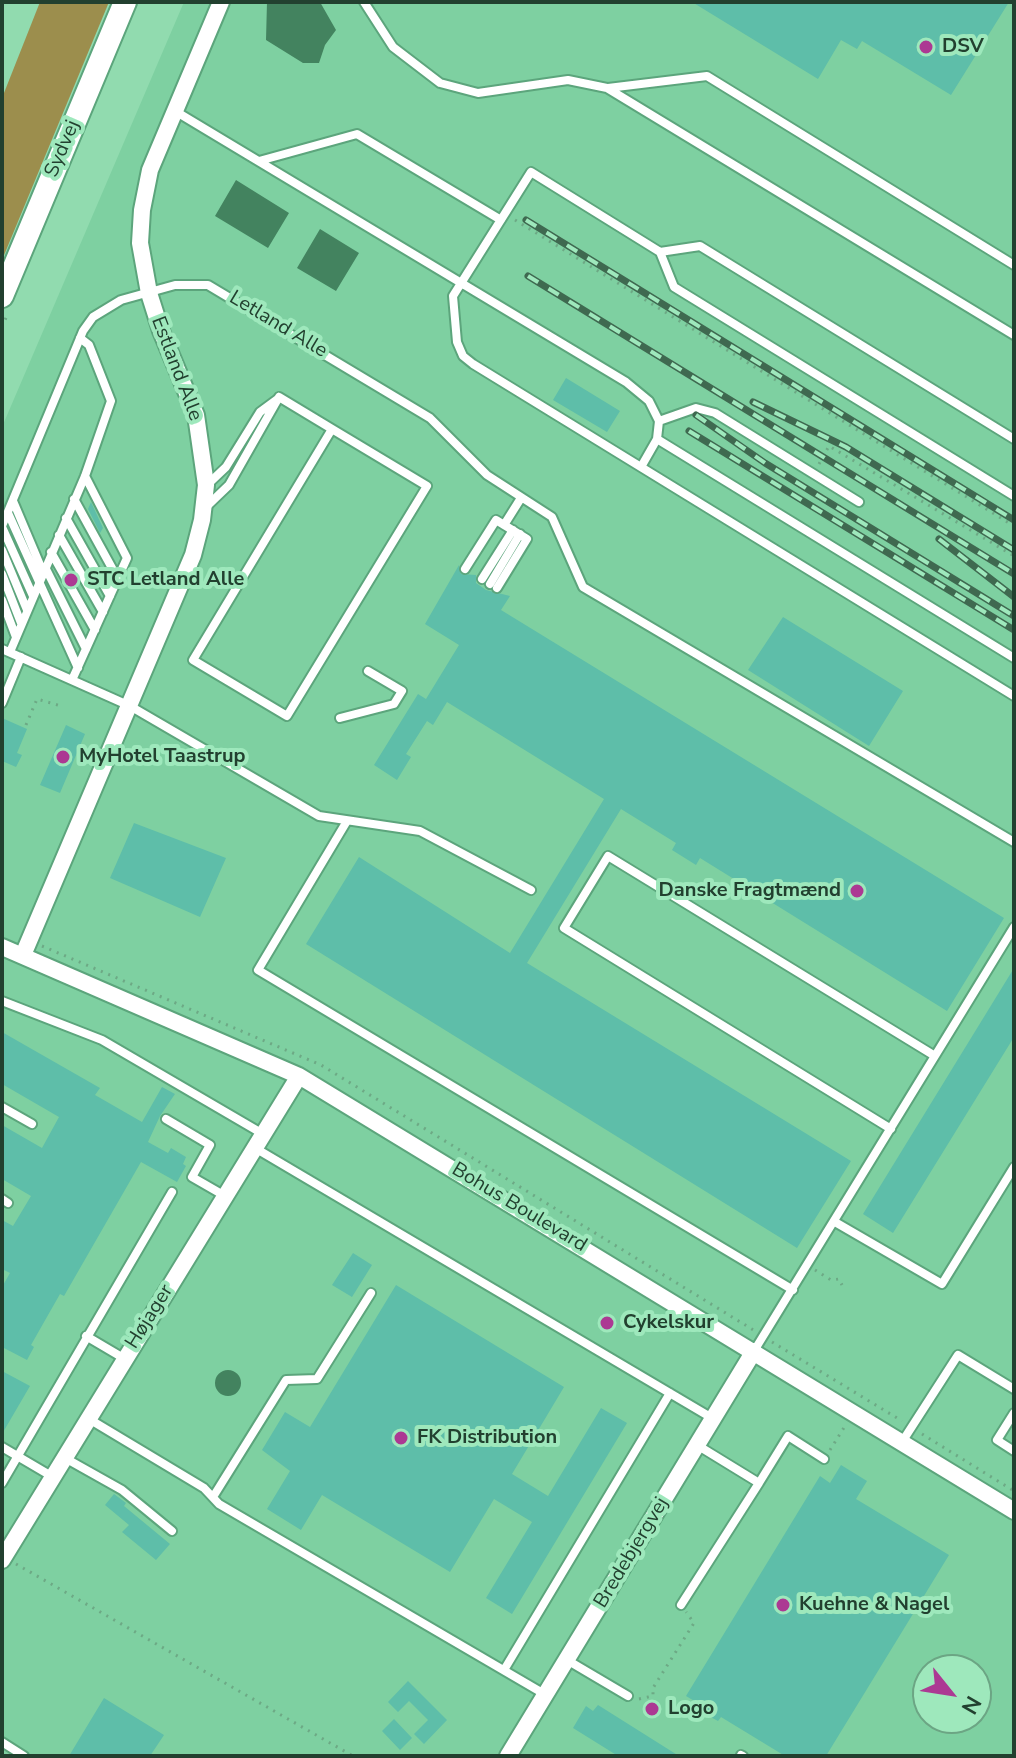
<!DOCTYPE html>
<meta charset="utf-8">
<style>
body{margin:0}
#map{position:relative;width:1016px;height:1758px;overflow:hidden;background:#91dbaf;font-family:"Nunito Sans",sans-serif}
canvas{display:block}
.frame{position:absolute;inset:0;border:4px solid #22402f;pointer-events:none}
.north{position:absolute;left:912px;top:1654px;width:80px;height:80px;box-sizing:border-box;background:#9ee8bc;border:2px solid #6ca584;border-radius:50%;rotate:120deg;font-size:22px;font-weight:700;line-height:32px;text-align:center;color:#22402f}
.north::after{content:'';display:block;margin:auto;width:28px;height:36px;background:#ac3993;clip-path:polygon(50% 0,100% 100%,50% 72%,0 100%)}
</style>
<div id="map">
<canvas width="1016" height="1758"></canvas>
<div class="frame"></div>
<div class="north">N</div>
</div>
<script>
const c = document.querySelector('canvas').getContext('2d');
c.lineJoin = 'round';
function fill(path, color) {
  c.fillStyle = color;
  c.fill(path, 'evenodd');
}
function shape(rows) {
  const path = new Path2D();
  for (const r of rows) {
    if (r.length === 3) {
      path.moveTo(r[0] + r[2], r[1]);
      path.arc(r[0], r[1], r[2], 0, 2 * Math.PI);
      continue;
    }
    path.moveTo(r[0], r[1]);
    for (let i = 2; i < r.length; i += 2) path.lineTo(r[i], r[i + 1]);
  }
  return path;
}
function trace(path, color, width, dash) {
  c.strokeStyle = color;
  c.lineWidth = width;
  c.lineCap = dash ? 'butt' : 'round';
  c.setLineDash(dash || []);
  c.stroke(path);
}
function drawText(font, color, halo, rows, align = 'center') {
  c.font = font + ' "Nunito Sans",sans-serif';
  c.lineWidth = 8;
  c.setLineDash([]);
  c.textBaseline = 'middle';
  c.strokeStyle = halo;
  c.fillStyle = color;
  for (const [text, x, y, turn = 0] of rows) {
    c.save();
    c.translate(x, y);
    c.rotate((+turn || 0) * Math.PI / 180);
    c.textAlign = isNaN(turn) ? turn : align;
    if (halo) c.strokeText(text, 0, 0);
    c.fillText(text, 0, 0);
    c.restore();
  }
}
fill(shape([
 [184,2,1014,2,1014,1756,2,1756,2,427],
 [928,1670,976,1670,976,1718,928,1718]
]), '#7ed0a1');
fill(shape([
 [40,2,109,2,2,260,2,98]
]), '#9c8e4d');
fill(shape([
 [267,2,320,2,336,30,325,45,319,63,303,63,266,40],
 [236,180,289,213,268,248,215,216],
 [320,229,359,253,336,291,297,268],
 [228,1383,13]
]), '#43835f');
fill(shape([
 [692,2,1009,2,951,95,862,41,857,49,841,40,818,79],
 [566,378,620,411,607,432,553,400],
 [91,502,103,528,100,533,88,509],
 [459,565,461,574,476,575,476,583,486,590,510,596,501,610,1004,918,947,1011,700,858,696,865,672,850,676,843,621,809,527,963,851,1161,797,1248,306,944,359,857,510,953,604,799,447,702,433,725,427,721,406,754,411,757,397,780,374,765,418,694,426,699,459,645,425,624],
 [783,617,903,691,869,746,748,670],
 [2,718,27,729,17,753,22,755,16,767,2,761],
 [66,725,85,734,60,793,40,785],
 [134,823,226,858,200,917,110,878],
 [1014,968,1014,1037,893,1233,863,1214],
 [2,1032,100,1088,95,1095,142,1122,162,1087,175,1094,160,1116,148,1142,168,1153,171,1148,186,1157,183,1164,186,1166,177,1182,141,1162,64,1296,60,1294,31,1345,34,1347,27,1360,2,1347,2,1287,10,1273,2,1269,2,1220,13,1226,31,1196,2,1179,2,1125,42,1148,59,1117,2,1084],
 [353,1253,372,1265,352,1297,332,1285],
 [396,1285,564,1387,512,1474,548,1496,601,1408,627,1423,512,1614,486,1598,532,1522,494,1499,450,1572,322,1495,301,1530,267,1509,290,1471,262,1450,285,1412,310,1427],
 [2,1371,30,1386,2,1434],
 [841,1465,867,1481,856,1499,949,1555,826,1756,785,1756,721,1717,718,1721,705,1714,706,1708,686,1696,820,1476,830,1483],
 [114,1494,126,1503,124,1506,170,1544,156,1560,122,1532,129,1525,105,1505],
 [408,1681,447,1720,424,1744,414,1734,428,1720,409,1701,398,1712,388,1702],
 [104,1698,164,1735,150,1756,69,1756],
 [598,1705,679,1756,618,1756,573,1728,586,1706,593,1711],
 [394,1719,412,1738,400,1750,382,1731]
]), '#5ebea9');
const service = shape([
 [364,2,393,47,440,83,478,93,568,80,607,88,1014,335],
 [608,88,707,76,1014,265],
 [175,111,626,382,649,401,659,421,657,439,641,467],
 [259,161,357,134,501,220],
 [660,252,700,246,1014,439],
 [279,397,332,429,427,486,287,716,193,660,332,429],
 [659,421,696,408,715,413,859,502],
 [657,439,1014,658],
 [207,485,226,467,260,412,279,398],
 [1014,496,674,287,660,252,531,172,453,296,457,342,463,356,473,364,1014,696],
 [74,499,118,579],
 [13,501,43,572],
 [205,508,229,485,279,397],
 [8,513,78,668],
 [66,518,110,596],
 [504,525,521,498],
 [2,526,83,331,93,317,121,300,175,285,208,285,430,418,487,475,552,517,583,587,1014,842],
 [2,527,33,596],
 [59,535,103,612],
 [2,550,27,610],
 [51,552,95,630],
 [45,567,86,649],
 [465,569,496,520,527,539,497,588],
 [2,574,21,623],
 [482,579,513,530],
 [490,584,520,534],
 [2,600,16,637],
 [2,649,130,706,319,816,420,831,531,890],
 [10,652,85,476,111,401,89,345,80,338],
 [72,680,127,558,85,476],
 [2,703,21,657],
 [340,718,394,704,402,691,368,671],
 [347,821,258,970,793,1290],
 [2,1001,102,1040,263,1134],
 [2,1107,32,1124],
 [166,1119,210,1145,192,1177,225,1196],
 [891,1129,564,928,608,856,935,1056],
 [255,1148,712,1418],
 [2,1199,8,1203],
 [835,1222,942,1284,1014,1167],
 [86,1336,125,1359],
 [754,1351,1014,927],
 [1014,1413,997,1440,1014,1451],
 [89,1419,204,1488,219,1504,546,1695],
 [902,1442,958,1355,1014,1389],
 [2,1447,53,1477],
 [65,1458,122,1490,172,1531],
 [2,1483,172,1192],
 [759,1483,788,1436,824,1459],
 [213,1497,286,1380,317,1379,371,1293],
 [681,1605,759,1483,697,1445],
 [567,1660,628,1696],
 [504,1670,670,1393],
 [2,1742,24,1756],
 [741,1755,743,1756]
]);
const minor = shape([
 [2,947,299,1076,1014,1511],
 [23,955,193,555,202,520,206,485,196,415,161,331,149,293,140,243,142,210,150,170,221,2],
 [2,1560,299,1076],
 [508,1756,754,1351]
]);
const secondary = shape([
 [2,296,125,2]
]);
trace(service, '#5ca57c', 12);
trace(minor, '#5ca57c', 20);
trace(secondary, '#5ca57c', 26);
trace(shape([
 [515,220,1014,526],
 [2,327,8,313],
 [819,464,829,446,1014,556],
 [26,725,37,699,61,706],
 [42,946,321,1065,755,1331],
 [815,1270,831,1280,839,1279,842,1285],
 [772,1342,902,1421],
 [922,1434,1014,1491],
 [830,1450,845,1426],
 [16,1564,353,1756],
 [639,1699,653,1696,653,1688,694,1623,686,1612]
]), '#6da985', 3, [2, 6]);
trace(service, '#fff', 8);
trace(minor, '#fff', 16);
trace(secondary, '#fff', 22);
const rail = shape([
 [526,220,1014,520],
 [528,276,1014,574],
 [753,402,846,447,1014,550],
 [696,415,765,463,1014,616],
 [689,431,1014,630],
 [939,539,1014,597]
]);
trace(rail, '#3f6950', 7);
trace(rail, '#9ee8bc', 4, [12]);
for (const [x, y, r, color] of [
 [926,47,8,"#ac3993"],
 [71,580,8,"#ac3993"],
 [63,757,8,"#ac3993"],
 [857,891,8,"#ac3993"],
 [607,1323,8,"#ac3993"],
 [401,1438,8,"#ac3993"],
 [783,1605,8,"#ac3993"],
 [652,1709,8,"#ac3993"]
]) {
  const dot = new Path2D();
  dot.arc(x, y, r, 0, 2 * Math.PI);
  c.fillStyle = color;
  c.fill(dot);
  trace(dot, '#9ee8bc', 3);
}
drawText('bold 20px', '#22402f', '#9ee8bc', [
 ["DSV",942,47],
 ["STC Letland Alle",87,580],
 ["MyHotel Taastrup",79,757],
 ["Danske Fragtmænd",841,891,"right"],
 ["Cykelskur",623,1323],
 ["FK Distribution",417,1438],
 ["Kuehne & Nagel",799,1605],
 ["Logo",668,1709]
], 'left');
drawText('20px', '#22402f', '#9ee8bc', [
 ["Sydvej",63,149,-67],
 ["Letland Alle",278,325,31],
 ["Estland Alle",176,369,69],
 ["Bohus Boulevard",519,1208,31],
 ["Højager",150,1317,-58],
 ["Bredebjergvej",632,1553,-59]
]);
</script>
